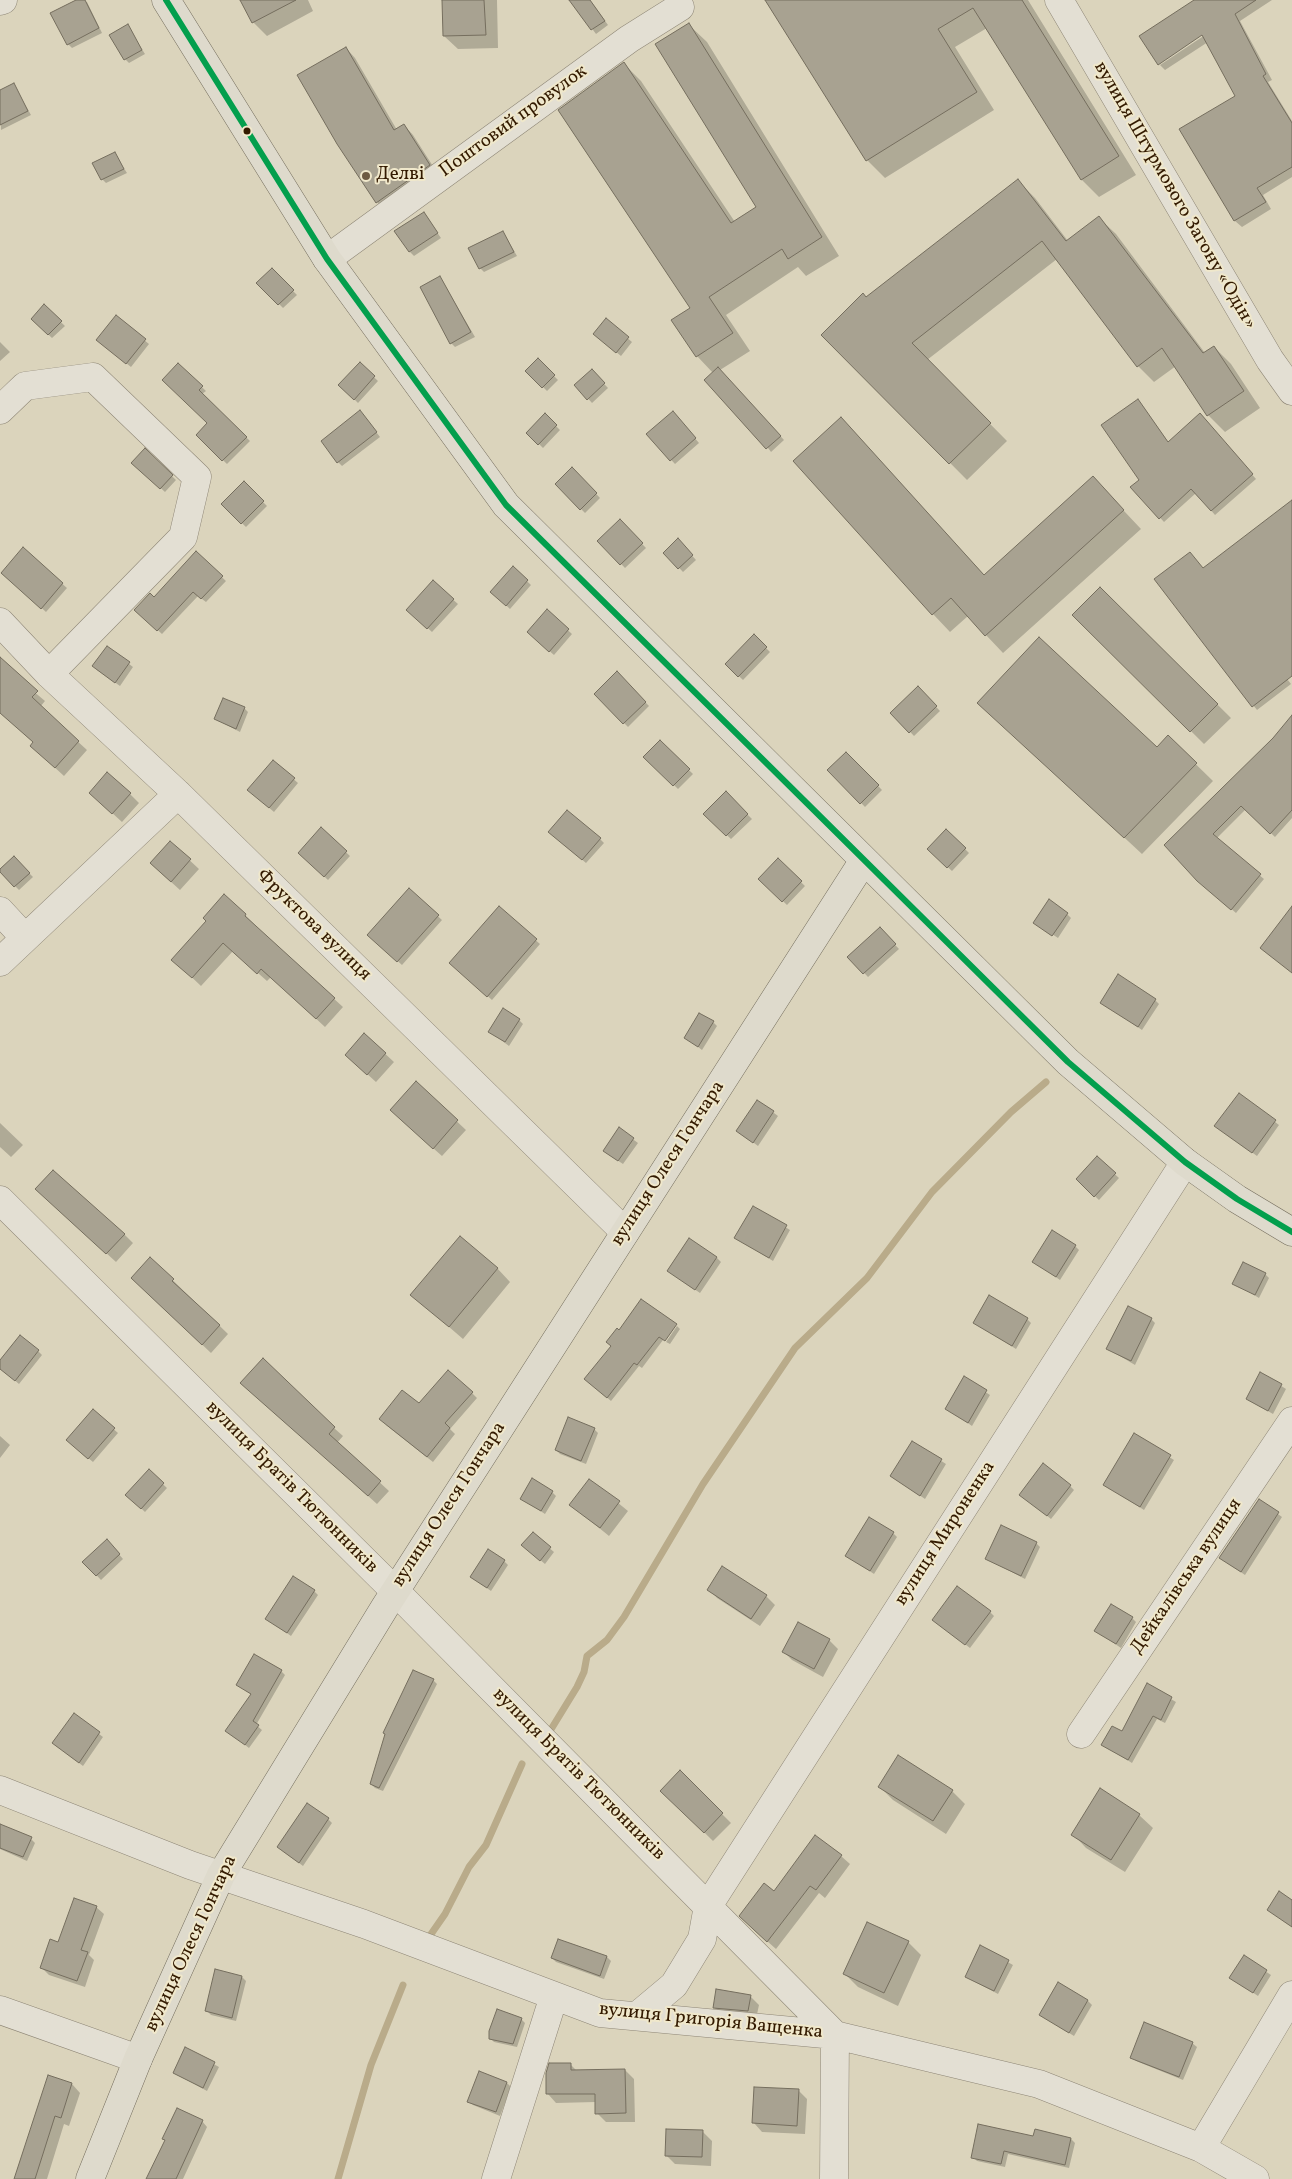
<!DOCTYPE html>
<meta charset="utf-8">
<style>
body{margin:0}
canvas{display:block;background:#dbd4bc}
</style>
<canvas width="1292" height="2179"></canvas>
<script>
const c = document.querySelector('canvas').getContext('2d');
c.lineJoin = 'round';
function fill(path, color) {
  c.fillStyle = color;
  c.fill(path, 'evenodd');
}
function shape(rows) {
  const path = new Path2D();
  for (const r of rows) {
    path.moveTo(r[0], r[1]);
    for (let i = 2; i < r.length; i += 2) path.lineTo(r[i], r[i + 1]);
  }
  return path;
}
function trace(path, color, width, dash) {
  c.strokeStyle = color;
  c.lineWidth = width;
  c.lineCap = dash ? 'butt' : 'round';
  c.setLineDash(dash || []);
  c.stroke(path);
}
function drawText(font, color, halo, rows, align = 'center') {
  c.font = font + ' Vollkorn,serif';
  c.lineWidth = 4;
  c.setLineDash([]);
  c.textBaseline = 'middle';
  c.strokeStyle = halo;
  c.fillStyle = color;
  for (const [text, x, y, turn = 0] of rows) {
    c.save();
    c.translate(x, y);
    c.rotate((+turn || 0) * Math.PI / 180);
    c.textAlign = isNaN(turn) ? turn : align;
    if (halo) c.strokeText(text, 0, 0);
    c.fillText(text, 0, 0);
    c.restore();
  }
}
fill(shape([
 [78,0,87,2,102,33,72,48,68,44],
 [242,0,308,0,313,11,267,36,253,22],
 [443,0,497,0,498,48,458,49,444,36],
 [571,0,590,0,608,25,596,34],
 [767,0,1028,0,1136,175,1099,197,1082,180,987,28,955,47,994,110,885,178,867,160],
 [1196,0,1272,0,1240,21,1272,80,1268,82,1292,121,1292,177,1263,195,1271,209,1242,227,1235,221,1181,130,1237,96,1208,42,1165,70,1160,65,1208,33],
 [689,25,707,42,839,256,806,276,798,267,726,315,750,351,720,370,784,440,771,452,713,373,697,356,692,308,624,64,641,81,735,222,757,207],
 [127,26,145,54,129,63,125,59],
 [346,48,355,58,397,130,404,125,413,135,438,174,386,212,377,202],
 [14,85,31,115,1,130,0,92],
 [114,153,127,173,106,183,102,179],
 [1018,181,1035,198,1068,241,1099,218,1116,234,1205,353,1214,347,1231,364,1260,408,1225,432,1208,415,1176,366,1154,382,1138,366,1057,259,927,360,1007,441,967,480,823,335,866,298],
 [427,218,441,238,414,256,410,252],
 [503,232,517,256,484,272,480,268],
 [272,270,297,295,283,308,258,283],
 [440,277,475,337,455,347,451,343],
 [44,306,65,326,52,338,32,319],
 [116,317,149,344,131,367,102,344],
 [606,320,632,342,621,356,599,338],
 [0,342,10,352,0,361],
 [538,360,558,380,547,391,527,371],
 [178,364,206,391,202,394,250,441,227,464,197,435,209,423],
 [360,364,378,381,358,403,340,385],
 [592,371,608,388,592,403,576,385],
 [1138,400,1169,443,1203,419,1256,479,1215,515,1196,493,1164,522,1132,487,1140,480],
 [545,415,560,430,543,448,528,433],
 [364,416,380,437,342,466,338,462],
 [677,417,699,443,675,464,648,435],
 [841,419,985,576,1093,478,1141,529,1003,653,968,616,950,632,933,614],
 [145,450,176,480,165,492,133,463],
 [572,468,600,498,585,513,556,484],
 [244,483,267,506,246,527,222,504],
 [1292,501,1292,669,1284,675,1291,684,1257,710,1156,580,1203,570],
 [620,521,646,548,625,568,599,541],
 [678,540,696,560,683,572,665,553],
 [23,549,67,588,46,612,7,576],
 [196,553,226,581,206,602,198,596,162,634,136,610,154,599],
 [513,568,531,585,510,609,492,592],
 [433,582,458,604,432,632,408,610],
 [1100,588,1231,718,1204,744,1074,615],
 [547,611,572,634,554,655,532,636],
 [754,636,770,652,743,680,726,664],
 [107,647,133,667,120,686,97,670],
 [0,663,45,701,40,707,87,750,64,776,40,754,34,743,0,712],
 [617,673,649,706,628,727,595,694],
 [918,688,940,711,914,736,892,713],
 [979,703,1157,748,1168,737,1213,781,1142,854],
 [244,708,248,712,240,732,215,719],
 [1292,717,1292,818,1275,837,1246,809,1216,839,1264,879,1236,913,1203,884,1166,845,1274,739],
 [660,742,693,774,678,789,645,757],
 [846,753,882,790,865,807,829,770],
 [273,761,298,783,274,812,253,794],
 [726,793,752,819,731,839,705,814],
 [130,794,139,803,122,822,99,801],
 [321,829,350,856,328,880,300,853],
 [946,830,969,853,952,871,928,849],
 [554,836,600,839,604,843,586,863],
 [170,842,199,869,180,890,160,872],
 [14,858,33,877,19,890,0,871],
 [778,860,805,886,787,905,760,879],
 [409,890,442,920,402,965,369,935],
 [499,908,540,944,492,1000,455,967],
 [1067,914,1071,918,1058,938,1037,924],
 [245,915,254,924,253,925,343,1007,325,1027,271,977,267,981,233,951,201,986,182,968],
 [880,929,899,949,868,977,849,957],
 [1155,1000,1159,1004,1142,1030,1102,1003],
 [519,1020,523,1024,509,1046,489,1031],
 [713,1022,717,1026,702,1050,685,1037],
 [365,1035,394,1062,376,1082,356,1064],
 [416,1083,466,1130,442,1156,400,1119],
 [1239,1094,1279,1125,1257,1156,1220,1129],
 [758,1101,778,1116,758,1146,738,1131],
 [0,1123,23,1145,11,1157,0,1147],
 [619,1129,638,1143,623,1164,608,1154],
 [1097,1158,1119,1178,1099,1200,1077,1179],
 [46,1198,124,1234,133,1243,116,1262],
 [753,1207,790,1230,773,1261,736,1238],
 [1075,1246,1079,1250,1060,1280,1034,1262],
 [150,1258,228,1334,211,1353,141,1287],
 [717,1258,721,1262,700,1293,672,1274],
 [497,1268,510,1282,463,1339,412,1295],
 [1265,1274,1269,1278,1259,1298,1234,1283],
 [1027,1319,1031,1323,1016,1349,975,1323],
 [1151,1319,1155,1323,1135,1365,1108,1349],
 [675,1324,642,1368,639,1366,611,1401,590,1383,620,1332],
 [677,1326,680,1329,670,1344,666,1342],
 [38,1351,42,1355,19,1384,0,1368,0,1362],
 [1261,1373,1286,1389,1273,1414,1247,1399],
 [964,1378,990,1395,972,1426,946,1408],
 [242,1383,334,1428,343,1436,337,1443,389,1491,377,1504],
 [472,1393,477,1398,450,1429,455,1434,433,1462,386,1425,419,1405],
 [93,1411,118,1433,93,1462,71,1444],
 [569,1419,594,1429,598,1433,586,1464,560,1454,556,1450],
 [1134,1435,1174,1460,1144,1510,1104,1484],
 [0,1436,10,1445,0,1458],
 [912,1442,946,1464,925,1499,891,1476],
 [149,1471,167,1488,145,1512,127,1495],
 [590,1480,628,1511,609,1536,571,1505],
 [1070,1486,1074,1490,1051,1519,1025,1498],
 [552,1492,556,1496,545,1514,522,1499],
 [1259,1500,1282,1517,1245,1575,1220,1558],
 [893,1533,897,1537,874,1574,847,1556],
 [533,1534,554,1552,545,1564,527,1549],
 [1036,1543,1040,1547,1025,1579,987,1559],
 [111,1545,123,1559,101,1580,84,1562],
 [504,1561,508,1565,491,1591,471,1577],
 [709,1589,766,1596,775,1605,760,1626,717,1598],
 [314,1591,318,1595,291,1636,267,1619],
 [990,1612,994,1616,970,1648,933,1620],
 [1132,1618,1136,1622,1121,1648,1096,1631],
 [829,1640,838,1649,823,1677,792,1660,783,1651],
 [281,1671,285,1675,256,1725,262,1730,249,1748,227,1731,252,1695,238,1685],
 [433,1680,437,1684,383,1791,375,1788,371,1784,387,1735],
 [1147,1685,1176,1702,1165,1723,1157,1719,1132,1763,1103,1745,1123,1733],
 [74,1715,103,1737,83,1766,58,1747],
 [680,1772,731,1823,713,1841,662,1791],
 [880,1787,952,1791,965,1804,946,1834,893,1800],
 [1139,1815,1153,1828,1125,1872,1086,1848,1073,1834],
 [328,1819,332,1823,303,1866,278,1847],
 [0,1826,31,1839,35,1843,27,1861,0,1849],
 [841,1856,850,1864,825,1898,819,1893,776,1949,749,1925,774,1893],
 [96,1907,104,1914,89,1955,94,1960,85,1987,49,1975,42,1968,59,1943],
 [558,1940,607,1957,611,1961,604,1979,556,1962,552,1958],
 [908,1942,921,1955,898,2006,858,1987,845,1974],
 [981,1947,1013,1965,998,1994,966,1977],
 [1244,1957,1271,1975,1258,1996,1231,1978],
 [216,1971,242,1977,246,1981,236,2021,211,2015,207,2011],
 [750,1996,759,2005,756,2019,723,2016,714,2007],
 [1088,2001,1092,2005,1074,2036,1040,2015],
 [521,2019,525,2023,517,2047,494,2042,490,2038],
 [1192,2043,1197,2047,1183,2080,1136,2061,1132,2057],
 [186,2049,219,2067,207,2091,174,2073],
 [570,2064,577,2071,625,2070,634,2079,635,2122,606,2122,597,2113,596,2102,556,2103,548,2094],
 [507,2083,511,2087,500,2116,473,2105,469,2101],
 [72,2084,80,2093,69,2126,64,2124,47,2179,16,2179],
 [798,2090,807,2099,805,2134,762,2132,754,2123],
 [202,2121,207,2127,183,2179,148,2179],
 [703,2132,712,2141,711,2166,675,2164,666,2155],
 [1034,2137,1071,2139,1075,2143,1069,2168,1008,2154,1005,2167,977,2161,973,2157]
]), '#0003');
trace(shape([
 [550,1731,577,1687,584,1672,587,1656,607,1640,624,1617,703,1484,795,1348,867,1278,932,1192,1011,1112,1046,1082],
 [429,1937,445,1914,469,1867,486,1845,522,1764],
 [338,2179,371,2065,403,1985]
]), '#b9ab8a', 7);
const building = shape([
 [76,0,85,0,99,28,67,45,50,13,76,0],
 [240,0,296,0,252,23,240,0],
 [442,0,484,0,486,35,443,36,442,0],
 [569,0,590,0,605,21,591,30,569,0],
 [765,0,1022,0,1119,156,1081,180,973,8,938,29,977,92,866,161,765,0],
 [1194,0,1256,0,1235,14,1266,74,1263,76,1292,123,1292,167,1257,188,1266,202,1234,221,1179,129,1235,96,1202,35,1158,65,1139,36,1194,0],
 [689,23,822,237,788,259,782,249,709,297,733,333,696,357,671,320,690,308,558,110,624,62,731,223,756,207,655,44,689,23],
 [128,24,142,50,124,60,109,35,128,24],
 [346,47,394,130,404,124,430,165,376,203,337,144,297,75,346,47],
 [14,83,28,111,0,125,0,90,14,83],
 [115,152,124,169,101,180,92,163,115,152],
 [1018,179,1066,241,1099,216,1203,353,1214,346,1244,391,1207,416,1162,348,1137,367,1042,241,912,343,991,423,949,464,821,335,863,293,866,297,1018,179],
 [424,212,438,233,409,252,394,231,424,212],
 [503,231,514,252,479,269,468,248,503,231],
 [272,268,294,290,278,305,256,283,272,268],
 [440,276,471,332,450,344,420,287,440,276],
 [44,304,62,321,48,335,31,319,44,304],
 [116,315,146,339,126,364,96,340,116,315],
 [606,318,629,337,616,353,593,334,606,318],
 [538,358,555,375,542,388,525,371,538,358],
 [360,362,375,376,354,400,338,385,360,362],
 [178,363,203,386,199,390,247,437,222,461,196,435,207,423,162,380,178,363],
 [718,367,781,436,766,449,704,380,718,367],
 [592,369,605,383,587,400,574,385,592,369],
 [1138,399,1168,442,1200,413,1253,474,1211,511,1191,489,1159,519,1130,487,1139,480,1101,425,1138,399],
 [360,410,377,432,337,463,321,441,360,410],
 [673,411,696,438,670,461,646,434,673,411],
 [545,413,557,425,538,445,526,433,545,413],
 [841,417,984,575,1093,476,1124,510,985,636,951,598,932,615,793,461,841,417],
 [145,448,173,475,160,489,131,463,145,448],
 [572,467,597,493,580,510,555,484,572,467],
 [244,481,264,501,241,524,221,504,244,481],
 [1292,500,1292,676,1252,707,1154,579,1190,552,1203,568,1292,500],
 [620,519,643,543,620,565,597,541,620,519],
 [678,538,693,555,678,569,663,553,678,538],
 [23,547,63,583,41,609,1,573,23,547],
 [196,551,223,576,201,599,193,592,157,631,134,610,150,593,154,597,196,551],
 [513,566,528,580,506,606,490,592,513,566],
 [433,580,454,599,427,629,406,610,433,580],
 [1100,587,1218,704,1190,732,1072,615,1100,587],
 [547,609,569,629,549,652,527,632,547,609],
 [754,634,767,647,738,677,725,664,754,634],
 [1039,637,1157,747,1168,735,1197,763,1124,838,977,703,1039,637],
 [107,646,130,662,115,683,92,666,107,646],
 [0,657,38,691,32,697,79,741,55,768,30,746,33,742,0,713,0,657],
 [617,671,646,702,623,724,594,694,617,671],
 [918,686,937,706,909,733,890,713,918,686],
 [223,698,245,707,236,729,214,719,223,698],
 [1292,715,1292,810,1270,834,1241,806,1213,834,1261,874,1231,910,1197,881,1164,845,1273,738,1292,715],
 [660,740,690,769,673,786,643,757,660,740],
 [846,752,879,785,860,804,827,770,846,752],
 [273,760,295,778,269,808,247,790,273,760],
 [107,772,131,793,112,814,89,793,107,772],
 [726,791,748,814,726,836,703,814,726,791],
 [567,810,601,838,582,860,548,832,567,810],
 [321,827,347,851,324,877,298,853,321,827],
 [946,829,966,848,947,868,927,849,946,829],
 [170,841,191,859,171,882,150,863,170,841],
 [14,856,30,873,14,887,0,872,0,869,14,856],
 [778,858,802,881,782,902,758,879,778,858],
 [409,888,439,915,397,962,367,935,409,888],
 [224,894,246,914,245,916,335,998,316,1019,261,969,257,974,223,943,192,978,171,960,206,921,203,918,224,894],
 [1049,899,1068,913,1052,936,1033,923,1049,899],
 [499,906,537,939,487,997,449,963,499,906],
 [1292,906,1292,973,1260,948,1292,906],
 [880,927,896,944,863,974,847,957,880,927],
 [1118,974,1156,999,1138,1027,1100,1003,1118,974],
 [503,1008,520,1019,505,1042,488,1032,503,1008],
 [699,1013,714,1021,698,1047,684,1038,699,1013],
 [364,1033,386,1053,367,1075,345,1055,364,1033],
 [416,1081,458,1120,433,1149,390,1110,416,1081],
 [1239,1093,1276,1120,1252,1153,1214,1126,1239,1093],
 [757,1100,774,1111,753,1143,736,1131,757,1100],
 [619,1127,634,1138,618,1161,603,1151,619,1127],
 [1097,1156,1116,1173,1094,1197,1076,1179,1097,1156],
 [53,1170,125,1234,106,1254,35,1189,53,1170],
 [753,1206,787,1225,769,1258,734,1238,753,1206],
 [1052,1230,1076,1245,1056,1277,1032,1262,1052,1230],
 [460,1236,498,1268,449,1327,410,1295,460,1236],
 [689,1238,717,1257,695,1290,667,1271,689,1238],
 [150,1257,174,1279,172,1281,220,1325,202,1345,131,1278,150,1257],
 [1243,1262,1266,1273,1255,1295,1232,1284,1243,1262],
 [989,1295,1028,1318,1012,1346,973,1323,989,1295],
 [641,1299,677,1324,665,1341,659,1337,637,1365,634,1363,607,1398,584,1379,611,1346,606,1342,617,1328,619,1330,641,1299],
 [1128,1306,1152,1318,1131,1361,1106,1349,1128,1306],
 [20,1335,39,1350,15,1381,0,1369,0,1360,20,1335],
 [263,1358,335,1427,329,1434,381,1481,368,1496,240,1383,263,1358],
 [448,1370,473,1392,445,1423,450,1428,427,1457,379,1419,402,1390,419,1403,448,1370],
 [1260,1372,1282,1384,1268,1411,1246,1399,1260,1372],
 [964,1376,987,1390,968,1423,945,1409,964,1376],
 [93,1409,115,1428,88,1459,66,1440,93,1409],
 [568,1417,595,1428,581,1461,555,1450,568,1417],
 [1134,1433,1171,1455,1140,1507,1103,1485,1134,1433],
 [912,1441,942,1459,920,1496,890,1476,912,1441],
 [1043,1463,1071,1485,1047,1516,1019,1495,1043,1463],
 [149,1469,164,1483,141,1509,125,1495,149,1469],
 [532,1478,553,1491,541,1511,520,1499,532,1478],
 [589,1479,620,1501,600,1528,569,1505,589,1479],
 [1259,1499,1279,1512,1241,1572,1219,1558,1259,1499],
 [869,1517,894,1532,870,1571,845,1556,869,1517],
 [1001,1525,1037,1542,1021,1576,985,1559,1001,1525],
 [533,1532,551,1547,540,1561,521,1545,533,1532],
 [107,1539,120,1554,96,1576,82,1562,107,1539],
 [488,1549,505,1560,487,1588,470,1577,488,1549],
 [722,1566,767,1595,751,1619,707,1590,722,1566],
 [293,1576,315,1590,287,1633,265,1619,293,1576],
 [957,1586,991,1611,965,1645,932,1620,957,1586],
 [1111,1604,1133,1617,1116,1644,1094,1631,1111,1604],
 [798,1622,830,1639,814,1669,782,1652,798,1622],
 [254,1654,282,1670,253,1721,259,1725,245,1745,225,1731,251,1694,236,1685,254,1654],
 [413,1670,434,1679,379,1788,370,1784,385,1734,383,1733,413,1670],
 [1147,1683,1172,1697,1161,1720,1153,1716,1128,1760,1101,1745,1112,1726,1122,1731,1147,1683],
 [74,1713,100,1732,79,1763,52,1743,74,1713],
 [898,1755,953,1790,933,1821,878,1787,898,1755],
 [680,1770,723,1813,704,1833,660,1791,680,1770],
 [1100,1788,1140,1814,1111,1860,1071,1835,1100,1788],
 [307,1803,329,1818,299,1863,277,1847,307,1803],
 [0,1824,32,1837,23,1857,0,1848,0,1824],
 [815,1835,842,1855,816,1890,810,1886,767,1942,739,1916,764,1883,774,1891,815,1835],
 [1279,1891,1292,1900,1292,1927,1267,1910,1279,1891],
 [74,1898,97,1906,81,1950,88,1952,77,1981,40,1968,50,1939,58,1942,74,1898],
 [867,1922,909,1941,884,1993,843,1974,867,1922],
 [558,1939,607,1956,600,1976,551,1958,558,1939],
 [980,1945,1009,1960,994,1991,965,1977,980,1945],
 [1244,1955,1267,1970,1253,1993,1229,1978,1244,1955],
 [215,1969,242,1976,232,2018,205,2011,215,1969],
 [1058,1982,1088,2000,1069,2033,1039,2015,1058,1982],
 [716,1989,751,1995,748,2011,713,2008,716,1989],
 [497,2009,522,2018,513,2044,489,2039,489,2031,497,2009],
 [1144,2022,1193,2042,1179,2077,1130,2058,1144,2022],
 [185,2047,215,2062,203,2088,173,2073,185,2047],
 [549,2063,571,2063,571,2070,625,2069,626,2113,595,2114,595,2094,546,2094,546,2073,549,2063],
 [479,2071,507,2082,496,2112,467,2102,479,2071],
 [48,2075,72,2083,61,2118,55,2116,35,2179,14,2179,48,2075],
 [754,2087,799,2089,797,2126,752,2123,754,2087],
 [177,2108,203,2120,176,2179,146,2179,165,2140,162,2139,177,2108],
 [978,2124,1033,2136,1035,2129,1071,2138,1065,2165,1004,2151,1001,2164,971,2158,978,2124],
 [666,2129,703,2130,702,2157,665,2156,666,2129]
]);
fill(building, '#a8a291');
trace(building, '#756e5e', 1);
const minor = shape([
 [1059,0,1270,360,1292,391],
 [0,1,3,0],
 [327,259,629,39,680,7],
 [0,410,25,386,93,377,197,477,183,537,49,674],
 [0,622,49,674,178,794,625,1232],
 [0,911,25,938],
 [0,962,178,794],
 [0,1200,395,1591,835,2035,834,2179],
 [1081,1734,1292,1421],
 [0,1790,190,1865,364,1924,600,2013,835,2035,1039,2084,1201,2148,1255,2179],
 [0,2010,138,2059],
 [637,2016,674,1985,702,1939,708,1906,1185,1162],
 [1201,2148,1292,1995],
 [496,2179,554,1996]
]);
const major = shape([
 [166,0,327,259,506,505,1068,1062,1185,1162,1237,1199,1292,1232],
 [90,2179,138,2059,221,1875,385,1607,864,860]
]);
trace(minor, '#8e8676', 29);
trace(major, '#756e5e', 29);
trace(minor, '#e3dfd3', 28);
trace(major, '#dedacc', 28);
trace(shape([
 [166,0,327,259,506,505,1068,1062,1185,1162,1237,1199,1292,1232]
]), '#039f4d', 6);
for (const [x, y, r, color] of [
 [247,131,4.5,"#331a00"],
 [366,176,5,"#6e5b42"]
]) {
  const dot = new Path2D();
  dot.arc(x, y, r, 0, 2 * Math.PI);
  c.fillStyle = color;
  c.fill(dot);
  trace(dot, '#f0e8cb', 2);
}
drawText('19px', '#331a00', '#f0e8cb', [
 ["Поштовий провулок",514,122,-36],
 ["вулиця Штурмового Загону «Одін»",1174,196,60],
 ["Фруктова вулиця",313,926,44],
 ["вулиця Олеся Гончара",669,1164,-57],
 ["вулиця Братів Тютюнників",291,1488,45],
 ["вулиця Олеся Гончара",450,1505,-57],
 ["вулиця Мироненка",946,1534,-57],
 ["Дейкалівська вулиця",1187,1577,-56],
 ["вулиця Братів Тютюнників",578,1775,45],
 ["вулиця Олеся Гончара",192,1944,-65],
 ["вулиця Григорія Ващенка",711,2022,6]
]);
drawText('19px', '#331a00', '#f0e8cb', [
 ["Делві",376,176]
], 'left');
</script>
